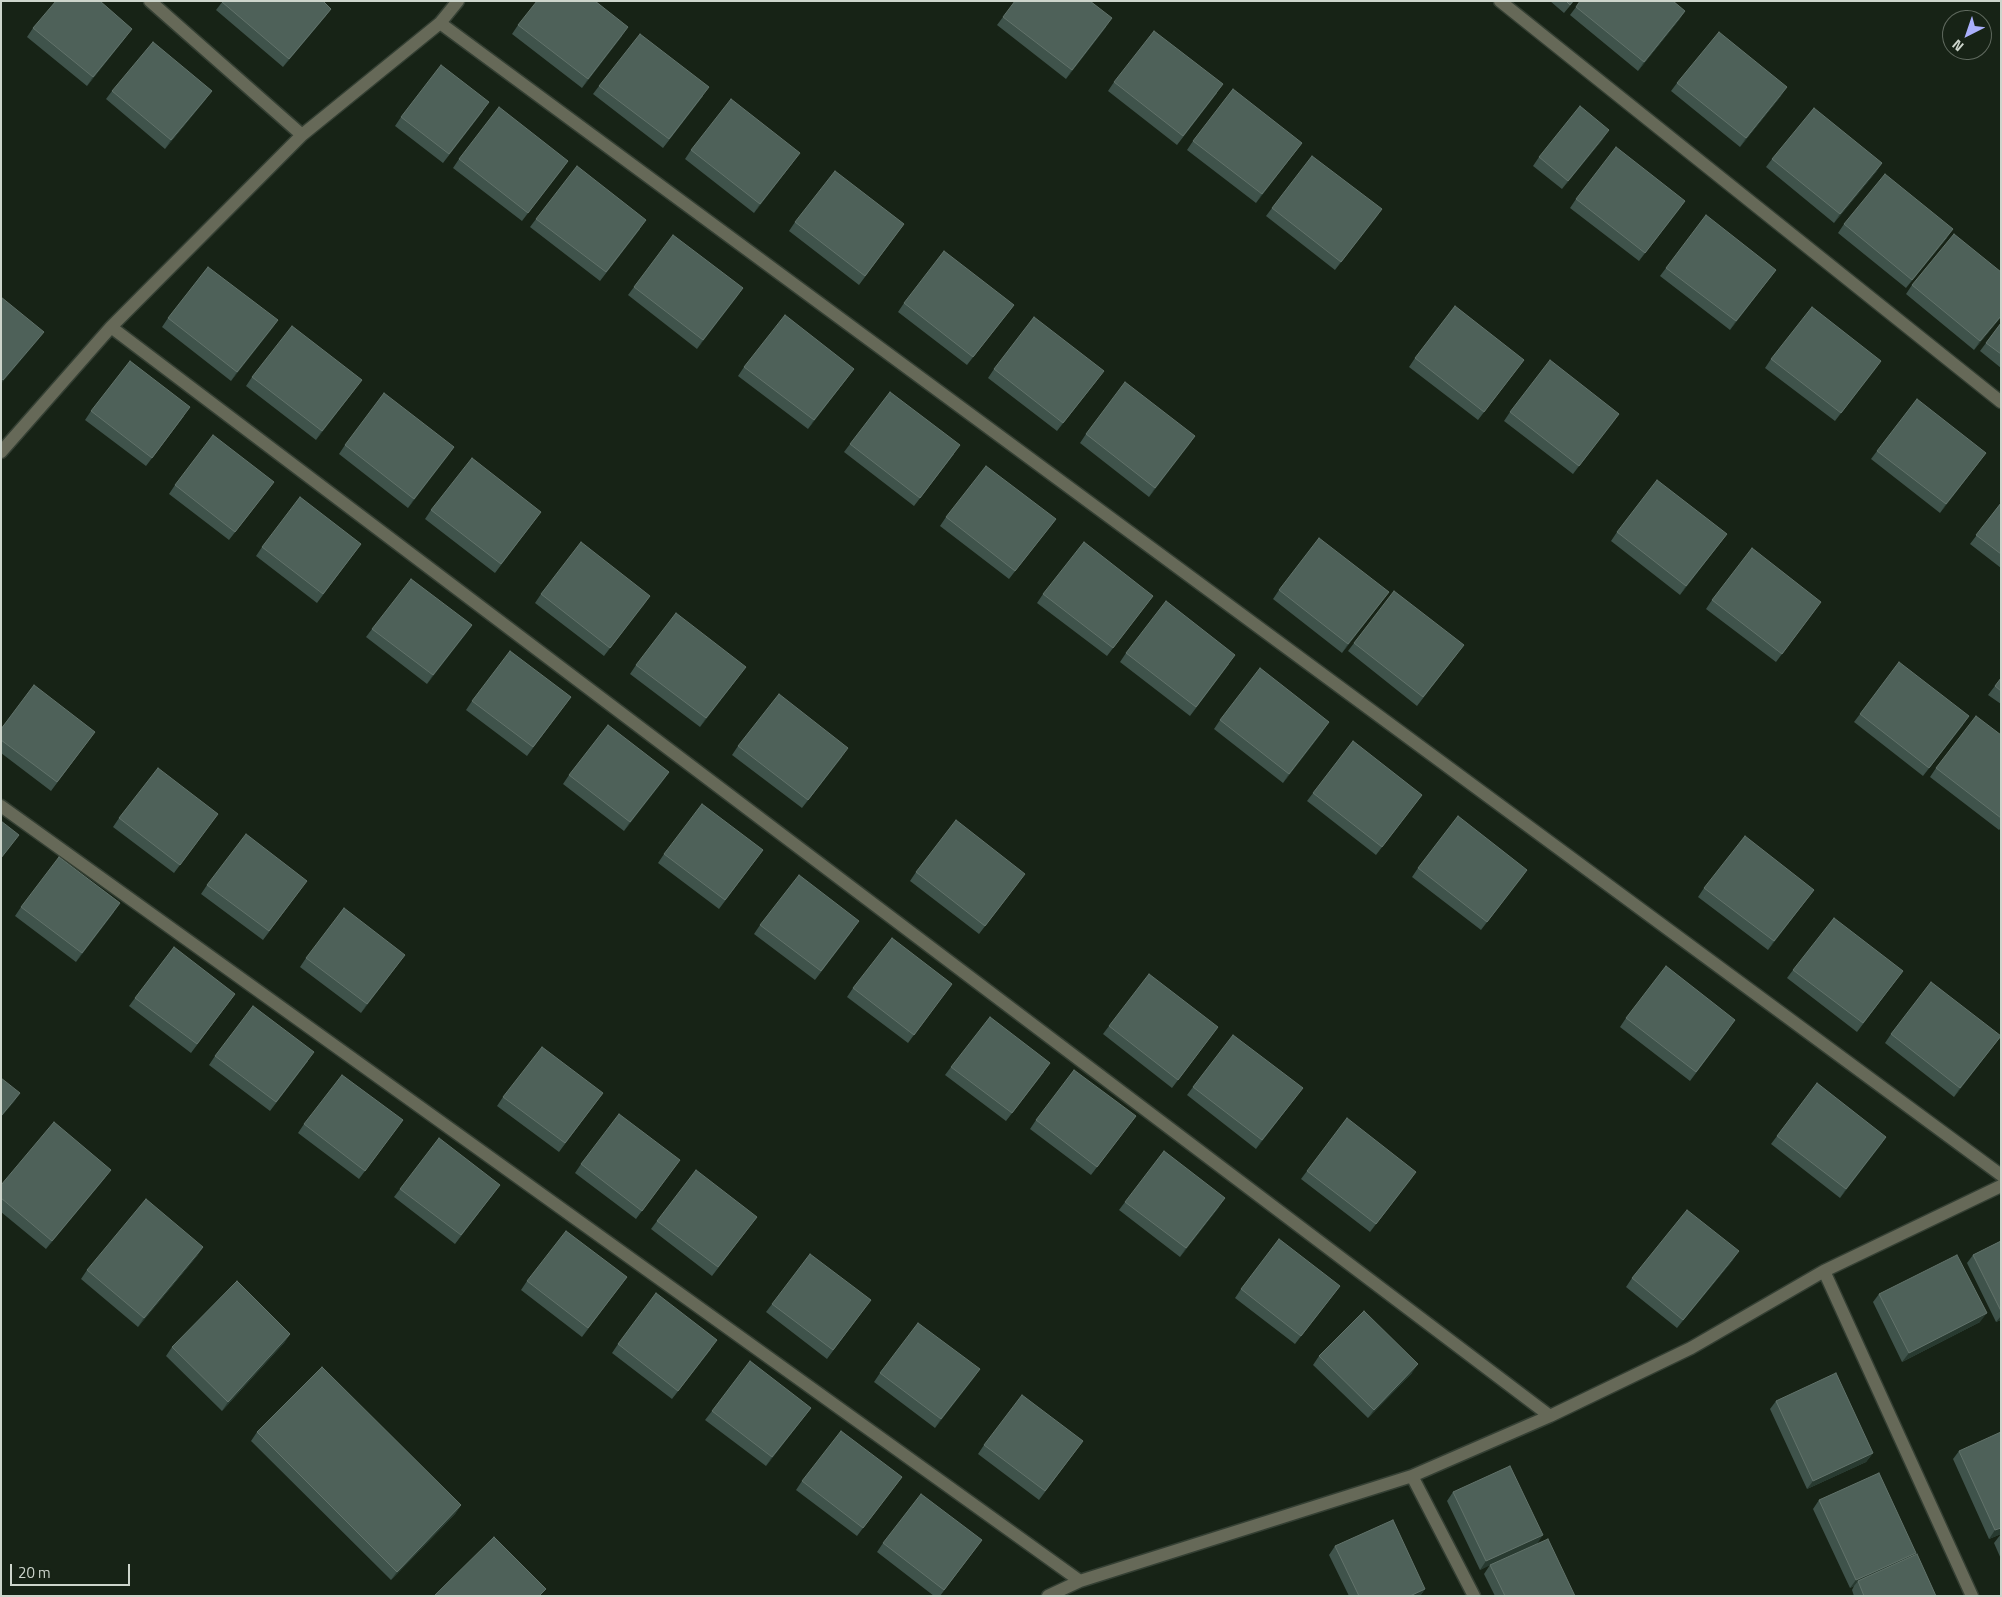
<!DOCTYPE html>
<style>
body{margin:0}
#map{position:relative;width:2002px;height:1597px;overflow:hidden;background:#172316;font-family:"Titillium Web",sans-serif}
canvas{display:block}
.frame{position:absolute;inset:0;border:2px solid #cdd5cc;pointer-events:none}
.north{position:absolute;left:1942px;top:10px;width:50px;height:50px;box-sizing:border-box;background:#172316;border:1px solid #606a5f;border-radius:50%;rotate:221deg;font-size:14px;font-weight:700;line-height:20px;text-align:center;color:#cdd5cc}
.north::after{content:'';display:block;margin:auto;width:18px;height:22px;background:#aab0fc;clip-path:polygon(50% 0,100% 100%,50% 72%,0 100%)}
.scale{position:absolute;left:10px;top:1564px;width:120px;height:22px;box-sizing:border-box;border:2px solid #cdd5cc;border-top:0;padding-left:6px;font-size:15px;line-height:18px;white-space:nowrap;color:#cdd5cc;-webkit-text-stroke:4px #172316;paint-order:stroke}
</style>
<div id="map">
<canvas width="2002" height="1597"></canvas>
<div class="frame"></div>
<div class="north">N</div>
<div class="scale">20 m</div>
</div>
<script>
const c = document.querySelector('canvas').getContext('2d');
c.lineJoin = 'round';
function shape(rows) {
  const path = new Path2D();
  for (const r of rows) {
    path.moveTo(r[0], r[1]);
    for (let i = 2; i < r.length; i += 2) path.lineTo(r[i], r[i + 1]);
  }
  return path;
}
function trace(path, color, width, dash) {
  c.strokeStyle = color;
  c.lineWidth = width;
  c.lineCap = dash ? 'butt' : 'round';
  c.setLineDash(dash || []);
  c.stroke(path);
}
function fill(path, color) {
  c.fillStyle = color;
  c.fill(path, 'evenodd');
}
const minor = shape([
 [150,1,302,135],
 [1500,1,2001,402],
 [440,23,2001,1175],
 [111,327,1550,1416],
 [1,452,111,327,302,135,440,23,458,1],
 [1,806,1080,1581],
 [1824,1271,1972,1596],
 [1412,1476,1474,1596],
 [1048,1596,1080,1581,1412,1476,1550,1416,1691,1348,1824,1271,2001,1186]
]);
trace(minor, '#343f33', 15);
trace(minor, '#666958', 12);
fill(shape([
 [223,1,331,9,325,17,283,67,216,10],
 [1550,1,1574,1,1564,13],
 [1576,7,1685,11,1679,20,1638,71,1570,15],
 [1003,17,1106,27,1066,79,997,25],
 [518,25,622,36,582,88,512,34],
 [33,28,126,37,87,86,27,37],
 [1114,82,1217,93,1177,145,1108,91],
 [1677,83,1781,96,1740,147,1671,91],
 [599,86,703,96,663,148,593,94],
 [112,91,206,99,165,149,106,99],
 [483,111,443,163,395,126,401,117],
 [1603,139,1562,189,1533,166,1539,157],
 [1193,141,1302,143,1256,203,1187,150],
 [691,150,794,161,754,213,685,159],
 [459,159,568,161,522,221,453,168],
 [1772,159,1882,163,1876,172,1834,223,1766,167],
 [1576,199,1685,201,1639,261,1570,208],
 [1272,208,1382,209,1335,270,1266,216],
 [536,219,640,229,600,281,530,227],
 [795,222,904,224,859,285,789,231],
 [1844,224,1947,238,1906,288,1838,233],
 [1666,268,1776,270,1730,330,1660,276],
 [1912,285,2001,317,1974,350,1906,294],
 [634,287,743,288,697,349,628,295],
 [904,303,1014,305,967,365,898,312],
 [168,318,278,320,231,381,162,327],
 [2001,323,2001,368,1980,351],
 [1415,358,1524,360,1478,420,1409,367],
 [1771,359,1881,361,1835,421,1765,368],
 [744,367,848,377,808,429,738,376],
 [994,369,1098,379,1057,431,988,378],
 [252,377,356,388,316,440,246,386],
 [91,411,184,416,146,466,85,420],
 [1510,412,1619,414,1573,474,1504,421],
 [1086,434,1195,436,1149,497,1080,443],
 [850,444,954,454,914,506,844,452],
 [345,445,454,447,408,508,339,454],
 [1877,451,1986,453,1940,513,1871,459],
 [175,485,268,490,229,540,169,494],
 [2001,503,2001,568,1970,544],
 [431,510,541,512,495,573,425,519],
 [946,517,1056,519,1009,579,940,526],
 [1617,532,1727,534,1680,595,1611,541],
 [361,544,317,603,256,556,262,547],
 [1279,590,1383,600,1342,653,1273,599],
 [541,594,650,596,604,656,535,603],
 [1043,594,1153,596,1107,656,1037,603],
 [1712,600,1815,610,1776,662,1706,609],
 [472,625,427,684,366,637,372,629],
 [1354,643,1458,653,1417,706,1348,651],
 [1126,653,1229,664,1190,716,1120,662],
 [636,665,740,675,700,727,630,674],
 [2001,678,2001,704,1988,695],
 [571,697,527,756,466,710,472,701],
 [1860,714,1963,725,1923,776,1854,722],
 [1220,720,1323,731,1283,783,1214,729],
 [1,729,95,732,51,791,1,753],
 [2001,735,2001,828,1999,830,1930,777,1936,768],
 [738,746,842,757,802,808,732,755],
 [669,772,624,831,563,784,569,775],
 [1313,793,1422,795,1376,855,1307,801],
 [218,814,174,873,113,827,119,818],
 [763,850,719,909,658,863,664,854],
 [1418,868,1527,870,1481,930,1412,877],
 [916,872,1019,882,979,934,910,881],
 [207,885,301,889,263,940,201,894],
 [1704,888,1814,890,1768,950,1698,897],
 [21,907,114,912,76,962,15,916],
 [760,925,853,930,815,980,754,934],
 [306,958,399,963,361,1013,300,967],
 [1793,970,1903,971,1857,1032,1787,978],
 [952,984,908,1043,847,997,853,988],
 [235,994,191,1053,129,1006,135,998],
 [1626,1018,1729,1029,1690,1081,1620,1027],
 [1109,1026,1218,1027,1172,1088,1103,1034],
 [1891,1034,2001,1036,1954,1097,1885,1043],
 [215,1056,308,1061,270,1111,209,1065],
 [951,1067,1044,1072,1006,1121,945,1075],
 [1193,1087,1296,1097,1256,1149,1187,1095],
 [603,1093,559,1152,497,1106,503,1097],
 [1136,1116,1091,1175,1030,1129,1036,1120],
 [403,1120,359,1179,298,1133,304,1124],
 [1777,1136,1886,1137,1840,1198,1771,1144],
 [680,1160,636,1219,575,1173,581,1164],
 [1307,1171,1416,1172,1370,1232,1301,1179],
 [105,1178,46,1249,1,1212,1,1185],
 [400,1189,494,1193,455,1244,394,1197],
 [1125,1202,1219,1207,1180,1257,1119,1210],
 [757,1217,712,1276,651,1229,657,1221],
 [2001,1241,2001,1320,1996,1322,1967,1263,1973,1255],
 [203,1247,197,1256,138,1327,81,1279,87,1270],
 [1733,1260,1677,1328,1626,1287,1632,1278],
 [627,1277,582,1337,521,1290,527,1281],
 [1340,1286,1295,1344,1235,1298,1241,1289],
 [1879,1294,1980,1322,1902,1362,1873,1302],
 [772,1304,865,1308,827,1359,766,1312],
 [290,1334,284,1343,222,1411,166,1356,172,1347],
 [618,1344,711,1349,672,1399,612,1353],
 [1319,1356,1412,1373,1368,1418,1313,1365],
 [980,1369,935,1428,874,1382,880,1373],
 [1776,1401,1873,1453,1866,1462,1807,1489,1770,1409],
 [811,1408,766,1466,705,1420,712,1411],
 [257,1432,461,1505,455,1514,391,1580,251,1441],
 [1083,1441,1039,1500,978,1454,984,1445],
 [1959,1451,2001,1534,1989,1539,1953,1459],
 [902,1477,857,1536,796,1490,802,1481],
 [1453,1492,1543,1535,1480,1570,1447,1501],
 [1819,1500,1916,1553,1914,1556,1936,1596,1854,1596,1852,1590,1854,1586,1850,1588,1813,1509],
 [2001,1534,2001,1559,1994,1543],
 [982,1540,940,1596,934,1596,877,1552,883,1543],
 [1335,1546,1425,1589,1420,1596,1349,1596,1329,1555],
 [1490,1565,1575,1596,1495,1596,1484,1574]
]), '#3f534b');
fill(shape([
 [331,9,325,17,283,67,289,59],
 [1685,11,1679,20,1638,71,1644,62],
 [1112,18,1106,27,1066,79,1072,70],
 [628,27,622,36,582,88,588,79],
 [132,29,126,37,87,86,93,77],
 [1787,87,1781,96,1740,147,1746,138],
 [212,91,206,99,165,149,171,140],
 [1609,130,1603,139,1562,189,1568,181],
 [1302,143,1296,151,1256,203,1262,194],
 [800,153,794,161,754,213,760,204],
 [568,161,562,170,522,221,528,213],
 [1882,163,1876,172,1834,223,1840,214],
 [1685,201,1679,210,1639,261,1645,253],
 [1382,209,1376,218,1335,270,1341,262],
 [1953,229,1947,238,1906,288,1912,280],
 [1776,270,1770,278,1730,330,1736,321],
 [743,288,737,297,697,349,703,340],
 [1014,305,1008,313,967,365,973,357],
 [2001,316,2001,317,1974,350,1980,341],
 [278,320,272,329,231,381,237,372],
 [44,332,38,340,1,384,3,380],
 [1881,361,1875,370,1835,421,1841,413],
 [854,369,848,377,808,429,814,420],
 [1104,371,1098,379,1057,431,1063,423],
 [362,380,356,388,316,440,322,431],
 [1619,414,1613,423,1573,474,1579,466],
 [1195,436,1189,445,1149,497,1155,488],
 [454,447,448,456,408,508,414,499],
 [1986,453,1980,461,1940,513,1946,504],
 [1727,534,1721,542,1680,595,1686,586],
 [1389,592,1383,600,1342,653,1348,644],
 [650,596,644,605,604,656,610,648],
 [472,625,466,634,427,684,433,675],
 [746,667,740,675,700,727,706,718],
 [1969,716,1963,725,1923,776,1929,768],
 [1329,722,1323,731,1283,783,1289,774],
 [848,748,842,757,802,808,808,800],
 [669,772,663,781,624,831,630,822],
 [1527,870,1521,879,1481,930,1487,922],
 [1814,890,1808,898,1768,950,1774,941],
 [120,903,114,912,76,962,82,953],
 [405,955,399,963,361,1013,367,1004],
 [2001,1036,1995,1044,1954,1097,1960,1088],
 [1303,1088,1296,1097,1256,1149,1262,1140],
 [20,1093,14,1102,1,1117,1,1116],
 [1886,1137,1880,1146,1840,1198,1846,1189],
 [111,1170,105,1178,46,1249,52,1241],
 [1416,1172,1410,1181,1370,1232,1376,1224],
 [1225,1198,1219,1207,1180,1257,1186,1248],
 [203,1247,197,1256,138,1327,144,1318],
 [1739,1251,1733,1260,1677,1328,1683,1320],
 [1987,1313,1980,1322,1902,1362,1909,1353],
 [2001,1316,2001,1320,1996,1322],
 [290,1334,284,1343,222,1411,228,1402],
 [1418,1364,1412,1373,1368,1418,1374,1410],
 [980,1369,974,1378,935,1428,941,1419],
 [811,1408,805,1416,766,1466,772,1457],
 [1873,1453,1866,1462,1807,1489,1813,1481],
 [461,1505,455,1514,391,1580,397,1572],
 [2001,1528,2001,1534,1989,1539,1995,1530],
 [1543,1535,1537,1544,1480,1570,1486,1561],
 [1916,1553,1910,1561,1858,1581,1854,1586,1850,1588,1856,1580],
 [1425,1589,1420,1596,1410,1596]
]), '#283a30');
const building = shape([
 [56,1,100,1,132,29,93,77,33,28,56,1],
 [223,1,323,1,331,9,289,59,222,2,223,1],
 [537,1,595,1,628,27,588,79,518,25,537,1],
 [1015,1,1090,1,1112,18,1072,70,1003,17,1015,1],
 [1566,1,1573,1,1570,5,1566,1],
 [1580,1,1673,1,1685,11,1644,62,1576,7,1580,1],
 [1154,31,1223,84,1183,136,1114,82,1154,31],
 [1719,32,1787,87,1746,138,1677,83,1719,32],
 [640,34,709,87,669,139,599,86,640,34],
 [153,42,212,91,171,140,112,91,153,42],
 [441,65,489,102,449,154,401,117,441,65],
 [1233,89,1302,143,1262,194,1193,141,1233,89],
 [731,99,800,153,760,204,691,150,731,99],
 [1580,106,1609,130,1568,181,1539,157,1580,106],
 [499,107,568,161,528,213,459,159,499,107],
 [1814,108,1882,163,1840,214,1772,159,1814,108],
 [1616,147,1685,201,1645,253,1576,199,1616,147],
 [1312,156,1382,209,1341,262,1272,208,1312,156],
 [577,166,646,220,606,272,536,219,577,166],
 [835,171,904,224,865,276,795,222,835,171],
 [1885,174,1953,229,1912,280,1844,224,1885,174],
 [1706,215,1776,270,1736,321,1666,268,1706,215],
 [1954,234,2001,272,2001,316,1980,341,1912,285,1954,234],
 [673,235,743,288,703,340,634,287,673,235],
 [944,251,1014,305,973,357,904,303,944,251],
 [208,267,278,320,237,372,168,318,208,267],
 [1,297,44,332,3,380,1,379,1,297],
 [1455,306,1524,360,1484,412,1415,358,1455,306],
 [1812,307,1881,361,1841,413,1771,359,1812,307],
 [785,315,854,369,814,420,744,367,785,315],
 [1034,317,1104,371,1063,423,994,369,1034,317],
 [2001,323,2001,354,1986,343,2001,323],
 [292,326,362,380,322,431,252,377,292,326],
 [1550,360,1619,414,1579,466,1510,412,1550,360],
 [130,361,190,407,152,458,91,411,130,361],
 [1125,382,1195,436,1155,488,1086,434,1125,382],
 [890,392,960,445,920,498,850,444,890,392],
 [384,393,454,447,414,499,345,445,384,393],
 [1917,399,1986,453,1946,504,1877,451,1917,399],
 [213,435,274,482,235,532,175,485,213,435],
 [472,458,541,512,501,564,431,510,472,458],
 [986,466,1056,519,1015,571,946,517,986,466],
 [1657,480,1727,534,1686,586,1617,532,1657,480],
 [300,497,361,544,323,594,262,547,300,497],
 [2001,503,2001,554,1976,535,2001,503],
 [1319,538,1389,592,1348,644,1279,590,1319,538],
 [581,542,650,596,610,648,541,594,581,542],
 [1084,542,1153,596,1113,648,1043,594,1084,542],
 [1752,548,1821,602,1782,654,1712,600,1752,548],
 [411,579,472,625,433,675,372,629,411,579],
 [1394,591,1464,645,1423,697,1354,643,1394,591],
 [1166,601,1235,655,1196,707,1126,653,1166,601],
 [676,613,746,667,706,718,636,665,676,613],
 [510,651,571,697,533,747,472,701,510,651],
 [1899,662,1969,716,1929,768,1860,714,1899,662],
 [1260,668,1329,722,1289,774,1220,720,1260,668],
 [2001,678,2001,691,1995,686,2001,678],
 [34,685,95,732,57,782,1,740,1,729,34,685],
 [779,694,848,748,808,800,738,746,779,694],
 [1976,716,2001,735,2001,818,1936,768,1976,716],
 [608,725,669,772,630,822,569,775,608,725],
 [1353,741,1422,795,1382,847,1313,793,1353,741],
 [158,768,218,814,180,865,119,818,158,768],
 [702,804,763,850,725,900,664,854,702,804],
 [1458,816,1527,870,1487,922,1418,868,1458,816],
 [956,820,1025,874,985,926,916,872,956,820],
 [1,821,19,835,1,858,1,821],
 [246,834,307,881,269,931,207,885,246,834],
 [1745,836,1814,890,1774,941,1704,888,1745,836],
 [59,857,120,903,82,953,21,907,59,857],
 [799,875,859,921,821,971,760,925,799,875],
 [344,908,405,955,367,1004,306,958,344,908],
 [1834,918,1903,971,1863,1023,1793,970,1834,918],
 [892,938,952,984,914,1035,853,988,892,938],
 [174,947,235,994,197,1044,135,998,174,947],
 [1666,966,1735,1020,1696,1072,1626,1018,1666,966],
 [1149,974,1218,1027,1178,1080,1109,1026,1149,974],
 [1931,982,2001,1036,1960,1088,1891,1034,1931,982],
 [253,1006,314,1052,276,1102,215,1056,253,1006],
 [990,1017,1050,1063,1012,1113,951,1067,990,1017],
 [1233,1035,1303,1088,1262,1140,1193,1087,1233,1035],
 [542,1047,603,1093,565,1143,503,1097,542,1047],
 [1074,1070,1136,1116,1097,1167,1036,1120,1074,1070],
 [342,1075,403,1120,365,1171,304,1124,342,1075],
 [1,1078,20,1093,1,1116,1,1078],
 [1817,1083,1886,1137,1846,1189,1777,1136,1817,1083],
 [619,1114,680,1160,642,1211,581,1164,619,1114],
 [1347,1118,1416,1172,1376,1224,1307,1171,1347,1118],
 [54,1122,111,1170,52,1241,1,1198,1,1185,54,1122],
 [439,1138,500,1185,461,1235,400,1189,439,1138],
 [1164,1151,1225,1198,1186,1248,1125,1202,1164,1151],
 [696,1170,757,1217,718,1267,657,1221,696,1170],
 [146,1199,203,1247,144,1318,87,1270,146,1199],
 [1687,1210,1739,1251,1683,1320,1632,1278,1687,1210],
 [566,1231,627,1277,588,1328,527,1281,566,1231],
 [1279,1239,1340,1286,1301,1336,1241,1289,1279,1239],
 [2001,1241,2001,1311,1973,1255,2001,1241],
 [810,1254,871,1300,833,1350,772,1304,810,1254],
 [1957,1255,1987,1313,1909,1353,1879,1294,1957,1255],
 [237,1281,290,1334,228,1402,172,1347,237,1281],
 [656,1293,717,1340,678,1391,618,1344,656,1293],
 [1364,1311,1418,1364,1374,1410,1319,1356,1364,1311],
 [918,1323,980,1369,941,1419,880,1373,918,1323],
 [750,1361,811,1408,772,1457,712,1411,750,1361],
 [322,1367,461,1505,397,1572,257,1432,322,1367],
 [1836,1373,1873,1453,1813,1481,1776,1401,1836,1373],
 [1022,1395,1083,1441,1045,1491,984,1445,1022,1395],
 [841,1431,902,1477,863,1528,802,1481,841,1431],
 [2001,1432,2001,1528,1995,1530,1959,1451,2001,1432],
 [1510,1466,1543,1535,1486,1561,1453,1492,1510,1466],
 [1879,1473,1916,1553,1856,1580,1819,1500,1879,1473],
 [921,1494,982,1540,944,1590,883,1543,921,1494],
 [1393,1520,1425,1589,1410,1596,1359,1596,1335,1546,1393,1520],
 [494,1537,546,1589,539,1596,434,1596,494,1537],
 [1548,1539,1575,1596,1505,1596,1490,1565,1548,1539],
 [1917,1554,1936,1596,1864,1596,1858,1581,1917,1554]
]);
fill(building, '#4e6159');
trace(building, '#62736b', 1);
</script>
